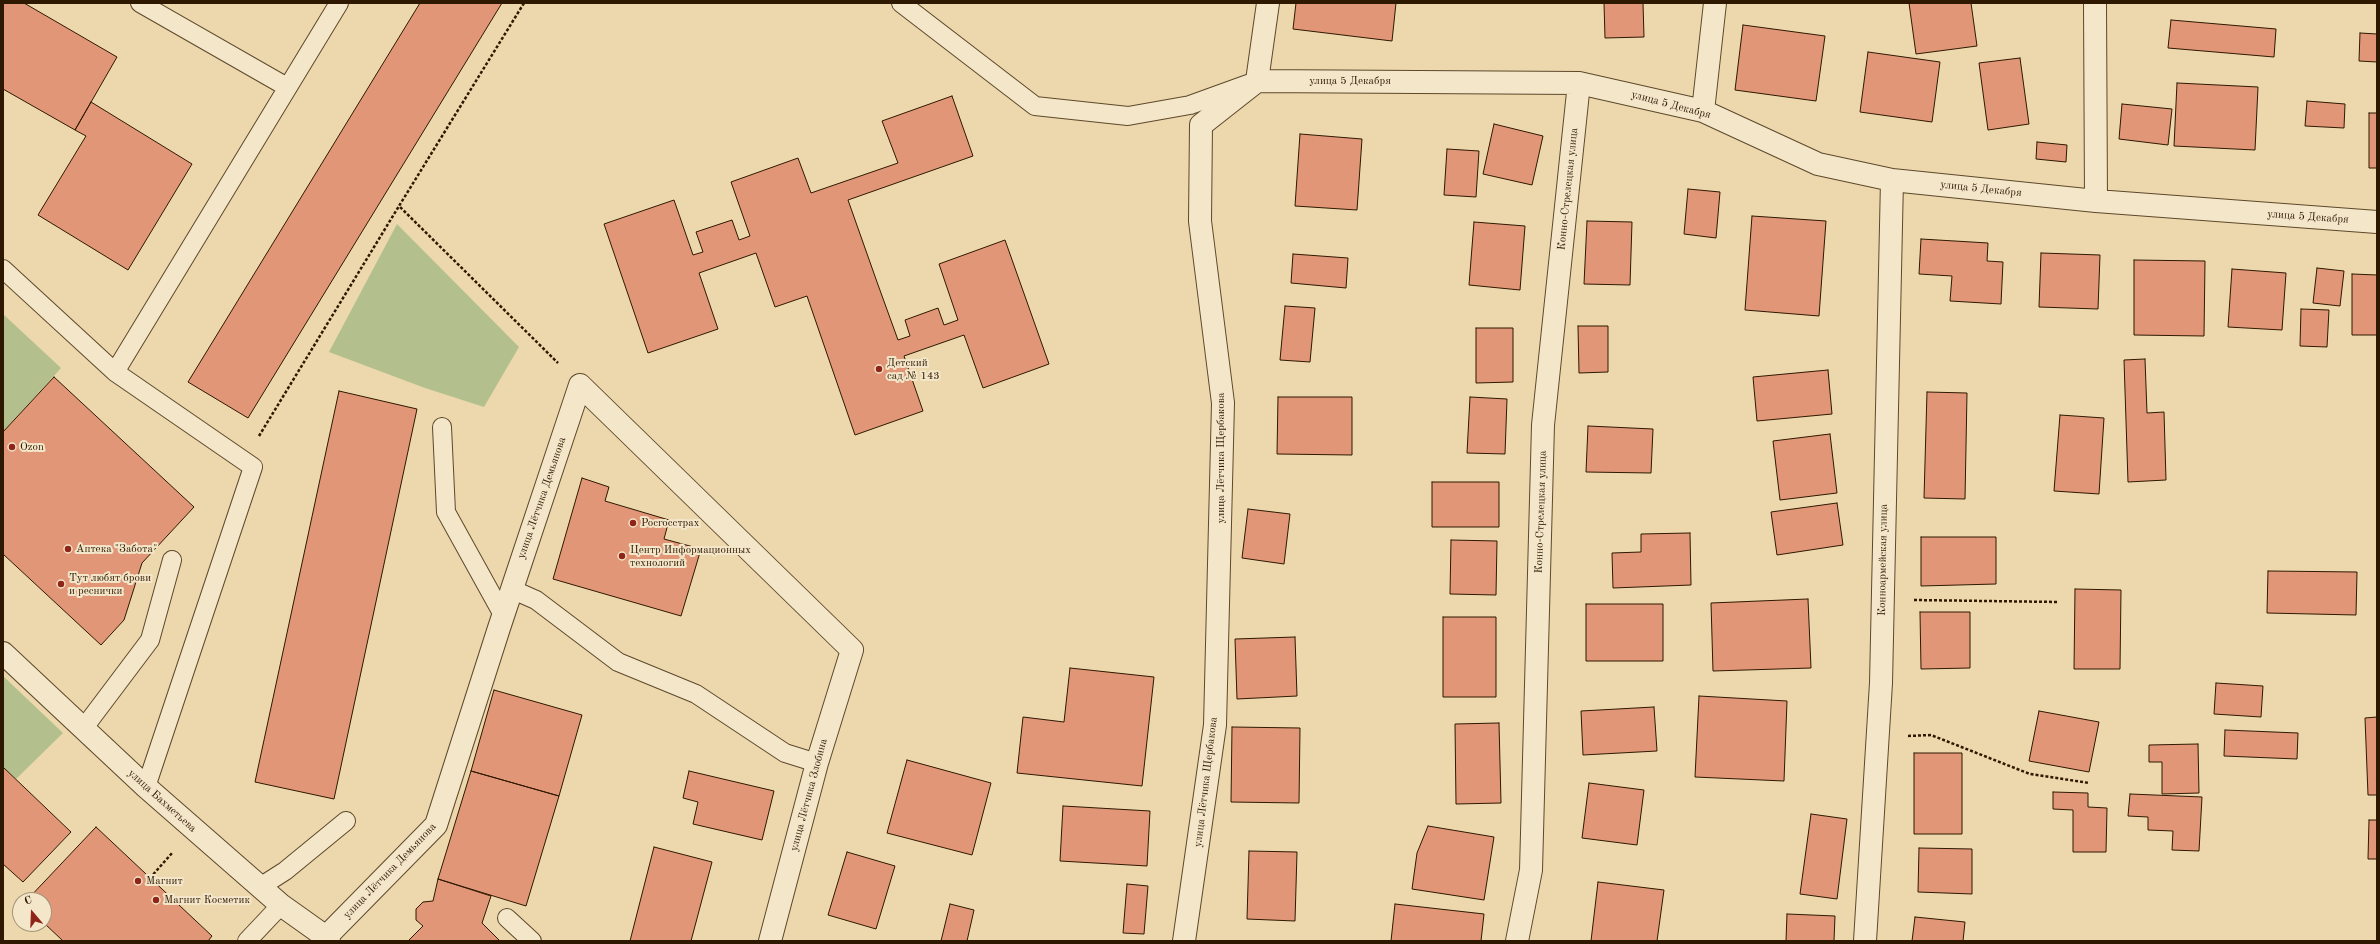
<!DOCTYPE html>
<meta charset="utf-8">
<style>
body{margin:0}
#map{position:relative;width:2380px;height:944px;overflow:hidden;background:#ecd8ac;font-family:"Old Standard TT",serif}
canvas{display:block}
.frame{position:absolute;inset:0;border:4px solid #2e1800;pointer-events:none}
.north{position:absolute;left:12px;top:892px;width:40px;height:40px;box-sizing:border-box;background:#f3e6c9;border:1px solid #a49479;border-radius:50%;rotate:341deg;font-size:11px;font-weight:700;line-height:16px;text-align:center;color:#2e1800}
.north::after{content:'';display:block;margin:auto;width:14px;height:18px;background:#8f2418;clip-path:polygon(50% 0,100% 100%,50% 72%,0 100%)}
</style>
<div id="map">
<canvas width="2380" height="944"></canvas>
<div class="frame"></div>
<div class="north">С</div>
</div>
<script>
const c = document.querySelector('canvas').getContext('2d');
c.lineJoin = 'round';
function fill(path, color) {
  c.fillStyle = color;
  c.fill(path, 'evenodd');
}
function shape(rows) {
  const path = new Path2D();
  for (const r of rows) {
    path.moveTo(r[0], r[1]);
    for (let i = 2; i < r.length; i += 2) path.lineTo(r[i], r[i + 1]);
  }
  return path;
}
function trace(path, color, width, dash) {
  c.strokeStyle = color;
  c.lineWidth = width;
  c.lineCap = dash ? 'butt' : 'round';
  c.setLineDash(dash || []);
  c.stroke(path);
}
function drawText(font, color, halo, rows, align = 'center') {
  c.font = font + ' "Old Standard TT",serif';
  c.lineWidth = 4;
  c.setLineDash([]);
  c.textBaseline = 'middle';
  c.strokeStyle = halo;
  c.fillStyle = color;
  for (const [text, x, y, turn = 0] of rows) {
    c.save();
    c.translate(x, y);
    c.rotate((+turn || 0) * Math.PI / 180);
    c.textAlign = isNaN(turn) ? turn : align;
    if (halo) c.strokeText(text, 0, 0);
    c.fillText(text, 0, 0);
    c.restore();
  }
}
fill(shape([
 [397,224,519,347,484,407,425,388,329,352],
 [3,314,61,368,3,432],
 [3,676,63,733,16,779,3,767]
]), '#b3c08d');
const building = shape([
 [3,3,24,3,117,57,75,130,3,89,3,3],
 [420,3,502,3,248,418,188,382,420,3],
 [1296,3,1396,3,1392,41,1293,29,1296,3],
 [1604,3,1643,3,1644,37,1605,38,1604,3],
 [1909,3,1971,3,1977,46,1916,54,1909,3],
 [2171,20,2276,29,2274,57,2168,48,2171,20],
 [1743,25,1825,36,1816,101,1735,90,1743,25],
 [2360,33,2377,34,2377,62,2359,61,2360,33],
 [1868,52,1940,62,1932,122,1860,112,1868,52],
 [2020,58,2029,124,1988,130,1979,63,2020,58],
 [2177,83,2258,87,2255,150,2174,146,2177,83],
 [952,96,973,156,848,200,877,282,898,340,910,336,905,320,938,308,944,325,958,320,939,264,1005,240,1049,364,983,388,964,335,904,356,923,411,855,435,807,296,775,307,756,253,699,273,718,329,648,353,604,224,674,200,693,255,703,252,696,232,732,220,739,240,750,236,731,182,798,158,811,193,898,163,882,121,952,96],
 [2307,101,2345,104,2344,128,2305,126,2307,101],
 [91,102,192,164,128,270,38,215,86,136,75,130,91,102],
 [2122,104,2172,109,2168,145,2119,139,2122,104],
 [2369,113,2377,113,2377,168,2369,168,2369,113],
 [1494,124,1543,136,1532,185,1483,174,1494,124],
 [1300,134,1362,139,1357,210,1295,206,1300,134],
 [2037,142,2067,145,2066,162,2036,159,2037,142],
 [1447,149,1479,151,1476,197,1444,195,1447,149],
 [1688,189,1720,192,1716,238,1684,234,1688,189],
 [1752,216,1826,221,1819,316,1745,310,1752,216],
 [1587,221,1632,222,1630,285,1584,284,1587,221],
 [1474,222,1525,226,1520,290,1469,285,1474,222],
 [1921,239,1988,243,1987,261,2003,262,2001,304,1950,301,1952,276,1919,274,1921,239],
 [2041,253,2100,255,2098,309,2039,307,2041,253],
 [1293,254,1348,258,1346,288,1291,283,1293,254],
 [2134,260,2205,261,2204,336,2134,335,2134,260],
 [2317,268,2344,271,2340,306,2313,303,2317,268],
 [2232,269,2286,273,2282,330,2228,327,2232,269],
 [2352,274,2377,275,2377,335,2352,335,2352,274],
 [1285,306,1315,308,1310,362,1280,360,1285,306],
 [2301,309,2329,310,2327,347,2300,346,2301,309],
 [1578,326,1608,326,1608,372,1579,373,1578,326],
 [1476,328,1513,328,1513,382,1476,383,1476,328],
 [2145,359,2147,413,2164,412,2166,480,2128,482,2124,360,2145,359],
 [1828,370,1832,414,1757,421,1753,377,1828,370],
 [54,377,194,507,142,563,124,620,101,645,3,554,3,432,54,377],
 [339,391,417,409,334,799,255,782,339,391],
 [1927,392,1967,393,1965,499,1924,498,1927,392],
 [1278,397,1352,397,1352,455,1277,454,1278,397],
 [1470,397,1507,399,1505,454,1467,453,1470,397],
 [2060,415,2104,418,2099,494,2054,491,2060,415],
 [1588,426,1653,429,1651,473,1586,472,1588,426],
 [1830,434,1837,493,1780,500,1773,441,1830,434],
 [582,478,609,487,605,501,669,520,664,539,701,549,681,616,553,579,582,478],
 [1432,482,1499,482,1499,527,1432,527,1432,482],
 [1837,503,1843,545,1777,555,1771,512,1837,503],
 [1248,509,1290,514,1284,564,1242,558,1248,509],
 [1690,533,1691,585,1613,588,1612,553,1641,552,1641,534,1690,533],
 [1921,537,1996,537,1996,584,1921,586,1921,537],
 [1451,540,1497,541,1496,595,1450,594,1451,540],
 [2268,571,2357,572,2356,615,2267,613,2268,571],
 [2075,589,2121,590,2120,669,2074,669,2075,589],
 [1808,599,1811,668,1713,671,1711,603,1808,599],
 [1586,604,1663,604,1663,661,1586,661,1586,604],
 [1920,612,1970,612,1970,668,1921,669,1920,612],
 [1443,617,1496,617,1496,697,1443,697,1443,617],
 [1295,637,1297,696,1237,699,1235,639,1295,637],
 [1070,668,1154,677,1142,786,1017,773,1023,717,1064,722,1070,668],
 [2216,683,2263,686,2261,717,2214,714,2216,683],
 [494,690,582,715,559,796,471,771,494,690],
 [1699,696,1787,701,1784,781,1695,777,1699,696],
 [1654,707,1657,751,1583,755,1581,711,1654,707],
 [2039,711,2099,722,2089,772,2029,761,2039,711],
 [2377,717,2377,795,2368,795,2365,718,2377,717],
 [1499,723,1501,803,1456,804,1455,724,1499,723],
 [1232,727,1300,728,1299,803,1231,802,1232,727],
 [2225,730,2298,733,2297,759,2224,756,2225,730],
 [2198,744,2199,793,2162,794,2162,762,2149,762,2149,745,2198,744],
 [1914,753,1962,753,1962,834,1914,834,1914,753],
 [907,760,991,783,972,855,887,833,907,760],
 [3,767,71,832,23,882,3,864,3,767],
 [471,771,559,796,526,906,438,879,471,771],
 [689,771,774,791,762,840,693,824,698,802,683,798,689,771],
 [1589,783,1644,790,1637,845,1582,838,1589,783],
 [2053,792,2088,793,2088,807,2107,808,2106,852,2073,852,2073,810,2053,809,2053,792],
 [2130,794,2202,797,2199,851,2172,850,2173,831,2148,830,2148,817,2128,816,2130,794],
 [1063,806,1150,811,1147,866,1060,861,1063,806],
 [1811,814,1847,819,1837,899,1800,894,1811,814],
 [2369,820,2377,820,2377,859,2368,859,2369,820],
 [1428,826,1494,837,1484,900,1412,889,1417,853,1428,826],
 [96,827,212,936,208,941,63,941,44,923,44,900,27,900,96,827],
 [654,847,712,862,691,941,630,941,654,847],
 [1919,848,1972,849,1972,894,1918,892,1919,848],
 [1249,851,1297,852,1295,921,1247,919,1249,851],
 [847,852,895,866,876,929,828,915,847,852],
 [438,879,491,896,482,923,500,941,408,941,423,926,416,920,416,909,423,902,433,901,438,879],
 [1598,882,1664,890,1657,941,1591,941,1598,882],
 [1127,884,1148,886,1144,934,1123,933,1127,884],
 [950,904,974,910,967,941,941,941,950,904],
 [1395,904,1484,914,1481,941,1391,941,1395,904],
 [1787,914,1835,916,1834,941,1786,941,1787,914],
 [1915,917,1965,922,1963,941,1912,941,1915,917]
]);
fill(building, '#e19678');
trace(building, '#2e1800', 1);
const service = shape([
 [140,3,287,87],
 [901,3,1035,106,1128,116,1190,105,1248,84],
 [3,269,115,372,339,3],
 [115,372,253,467,146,787],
 [442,427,446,512,503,615],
 [511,589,536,600,618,662,696,694,785,753,817,763],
 [83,729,150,640,172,560],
 [260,887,285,871,346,821],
 [507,918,532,941],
 [247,941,281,905]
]);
const minor = shape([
 [2095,3,2096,201],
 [1257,81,1579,83,1703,111,1818,164,1892,180,2096,201,2377,222],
 [1703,111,1715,3],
 [3,653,146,787,281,905,326,937,329,941],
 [326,937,436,825,499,628,580,385,852,650,817,763,770,941],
 [1184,941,1215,725,1223,403,1200,221,1201,125,1257,81,1268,3],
 [1517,941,1531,870,1543,425,1579,83],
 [1865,941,1881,683,1892,180]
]);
trace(service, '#5e482b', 20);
trace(minor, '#5e482b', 24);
trace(shape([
 [524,3,399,206,558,363],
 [259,436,399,206],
 [1914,600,2059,602],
 [1908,736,1931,735,2030,774,2089,783],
 [150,878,173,852]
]), '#2e1800', 2.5, [3, 2]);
trace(service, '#f3e6c9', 18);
trace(minor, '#f3e6c9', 22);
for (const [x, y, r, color] of [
 [879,369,4,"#8f2418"],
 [12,447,4,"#8f2418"],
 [633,523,4,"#8f2418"],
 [68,549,4,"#8f2418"],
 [622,556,4,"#8f2418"],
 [61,584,4,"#8f2418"],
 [138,881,4,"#8f2418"],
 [156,900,4,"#8f2418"]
]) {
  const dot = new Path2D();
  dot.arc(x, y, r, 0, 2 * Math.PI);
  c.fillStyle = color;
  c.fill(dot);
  trace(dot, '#f3e6c9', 1.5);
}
drawText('11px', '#2e1800', '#f3e6c9', [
 ["улица 5 Декабря",1350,81],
 ["улица 5 Декабря",1671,105,15],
 ["Конно-Стрелецкая улица",1568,189,-84],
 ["улица 5 Декабря",1981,189,6],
 ["улица 5 Декабря",2308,217,4],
 ["улица Лётчика Щербакова",1221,458,-90],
 ["улица Лётчика Демьянова",542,498,-71],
 ["Конно-Стрелецкая улица",1541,512,-88],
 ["Конноармейская улица",1883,560,-89],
 ["улица Лётчика Щербакова",1206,782,-83],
 ["улица Лётчика Злобина",809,795,-75],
 ["улица Бахметьева",162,801,42],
 ["улица Лётчика Демьянова",390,871,-46]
]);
drawText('11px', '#2e1800', '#f3e6c9', [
 ["Детский",887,363],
 ["сад № 143",887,376],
 ["Ozon",20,447],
 ["Росгосстрах",641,523],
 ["Аптека \"Забота\"",76,549],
 ["Центр Информационных",630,550],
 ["технологий",630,563],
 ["Тут любят брови",69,578],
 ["и реснички",69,591],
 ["Магнит",146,881],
 ["Магнит Косметик",164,900]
], 'left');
</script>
